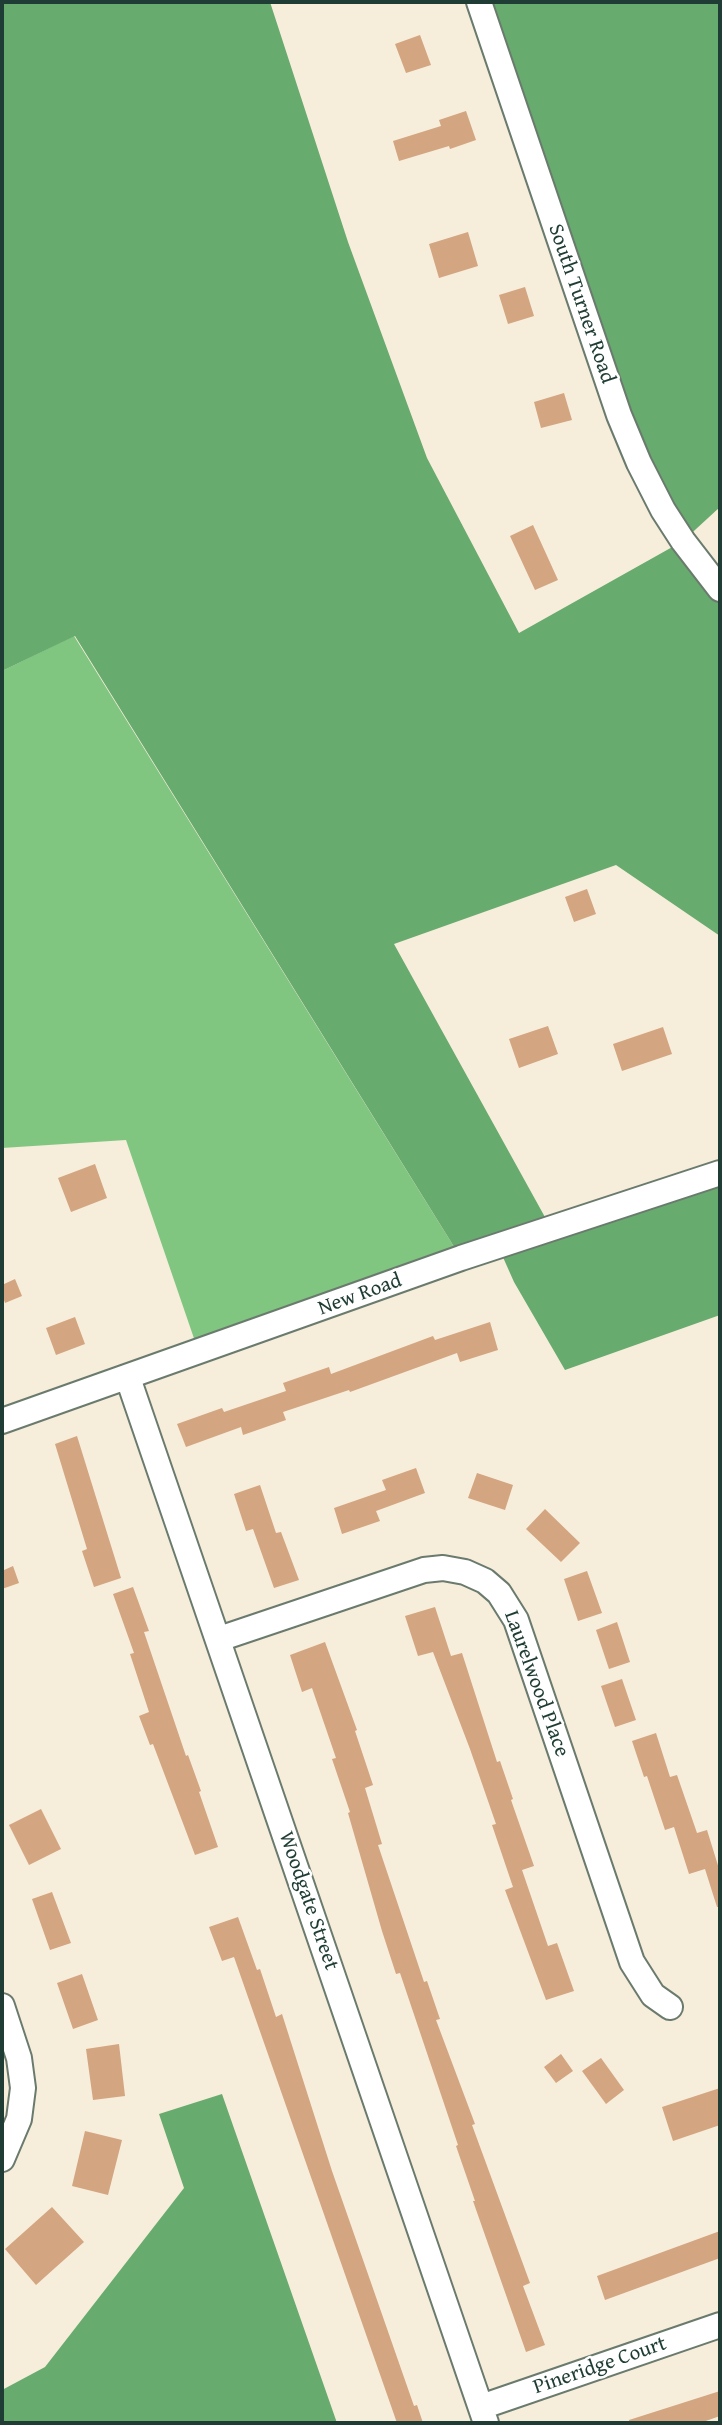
<!DOCTYPE html>
<style>
body{margin:0}
#map{position:relative;width:722px;height:2425px;overflow:hidden;background:#f6eddb;font-family:"Gentium Book Plus",serif}
canvas{display:block}
.frame{position:absolute;inset:0;border:4px solid #1f3d34;pointer-events:none}
</style>
<div id="map">
<canvas width="722" height="2425"></canvas>
<div class="frame"></div>
</div>
<script>
const c = document.querySelector('canvas').getContext('2d');
c.lineJoin = 'round';
function fill(path, color) {
  c.fillStyle = color;
  c.fill(path, 'evenodd');
}
function shape(rows) {
  const path = new Path2D();
  for (const r of rows) {
    path.moveTo(r[0], r[1]);
    for (let i = 2; i < r.length; i += 2) path.lineTo(r[i], r[i + 1]);
  }
  return path;
}
function trace(path, color, width, dash) {
  c.strokeStyle = color;
  c.lineWidth = width;
  c.lineCap = dash ? 'butt' : 'round';
  c.setLineDash(dash || []);
  c.stroke(path);
}
function drawText(font, color, halo, rows, align = 'center') {
  c.font = font + ' "Gentium Book Plus",serif';
  c.lineWidth = 5;
  c.setLineDash([]);
  c.textBaseline = 'middle';
  c.strokeStyle = halo;
  c.fillStyle = color;
  for (const [text, x, y, turn = 0] of rows) {
    c.save();
    c.translate(x, y);
    c.rotate((+turn || 0) * Math.PI / 180);
    c.textAlign = isNaN(turn) ? turn : align;
    if (halo) c.strokeText(text, 0, 0);
    c.fillText(text, 0, 0);
    c.restore();
  }
}
fill(shape([
 [74,636,461,1258,199,1353,126,1140,2,1148,2,671]
]), '#81c680');
fill(shape([
 [2,2,270,2,348,242,427,458,519,633,683,541,663,510,479,2,720,2,720,507,683,541,720,589,720,936,616,865,394,944,551,1228,720,1173,720,1315,565,1370,514,1282,498,1246,461,1258,75,636,2,671],
 [222,2094,337,2423,2,2423,2,2390,45,2367,184,2188,159,2114]
]), '#68ab6e');
fill(shape([
 [420,35,431,65,406,73,395,44],
 [466,111,476,140,450,149,449,146,399,161,393,141,441,126,439,120],
 [468,232,478,266,439,278,429,244],
 [525,287,534,316,508,324,499,295],
 [564,393,572,420,541,428,534,402],
 [533,525,558,580,535,590,510,536],
 [587,889,596,914,574,922,565,897],
 [548,1026,558,1054,519,1068,509,1039],
 [663,1027,672,1054,622,1071,613,1044],
 [95,1164,107,1198,71,1212,58,1178],
 [15,1279,22,1296,5,1303,2,1294,2,1285],
 [75,1317,85,1344,56,1355,46,1328],
 [490,1322,498,1350,460,1362,457,1353,350,1392,349,1390,283,1412,286,1420,243,1435,241,1427,186,1447,177,1424,222,1408,224,1412,286,1391,283,1383,329,1367,331,1374,433,1336,435,1340],
 [77,1436,121,1578,94,1587,82,1551,87,1549,55,1444],
 [416,1468,425,1493,376,1511,380,1521,342,1534,334,1508,386,1490,382,1480],
 [477,1473,513,1485,505,1510,468,1498],
 [260,1485,276,1533,281,1532,299,1580,274,1588,253,1529,246,1531,234,1494],
 [545,1509,580,1543,561,1562,526,1529],
 [13,1566,19,1583,2,1589,2,1571],
 [587,1571,602,1613,578,1621,564,1579],
 [133,1587,149,1631,144,1632,186,1756,188,1755,201,1791,199,1792,218,1847,195,1855,153,1744,150,1745,139,1716,149,1712,130,1654,134,1653,113,1594],
 [435,1607,451,1656,462,1653,497,1762,500,1761,513,1799,511,1800,534,1866,522,1870,548,1946,557,1943,574,1991,546,2000,505,1890,513,1887,492,1825,496,1824,470,1749,433,1652,418,1656,405,1616],
 [617,1622,630,1662,609,1669,596,1630],
 [325,1642,357,1730,355,1731,373,1785,365,1788,382,1844,378,1845,424,1982,427,1981,440,2019,436,2020,475,2124,472,2125,530,2283,523,2286,545,2345,526,2352,473,2201,475,2201,456,2146,458,2145,400,1973,396,1974,382,1931,348,1813,350,1812,332,1759,336,1758,312,1688,302,1692,290,1655],
 [622,1679,636,1720,615,1727,601,1686],
 [656,1733,670,1777,677,1775,697,1833,707,1830,720,1872,720,1907,717,1907,705,1869,689,1874,674,1827,665,1830,647,1776,644,1777,632,1741],
 [41,1809,61,1849,29,1865,9,1825],
 [52,1892,71,1943,50,1950,32,1899],
 [238,1917,257,1970,260,1969,276,2017,282,2014,332,2171,414,2406,417,2405,423,2423,397,2423,234,1957,222,1961,209,1927],
 [82,1974,98,2020,73,2029,57,1983],
 [119,2044,125,2096,93,2100,86,2049],
 [561,2054,573,2071,556,2083,544,2067],
 [601,2058,624,2090,606,2104,582,2071],
 [720,2088,720,2125,673,2141,662,2107],
 [85,2131,122,2140,108,2195,72,2186],
 [52,2207,84,2242,36,2285,5,2249],
 [720,2231,720,2258,605,2300,597,2276],
 [720,2391,720,2416,700,2423,629,2423,629,2420]
]), '#d3a581');
const minor = shape([
 [479,2,619,415,639,463,663,510,683,541,720,589],
 [128,1378,486,2423],
 [2,1421,461,1258,720,1173],
 [219,1639,424,1570,443,1568,465,1572,485,1581,499,1593,516,1620,632,1962,653,1995,670,2007],
 [2,2006,19,2058,23,2088,19,2119,2,2159],
 [481,2407,720,2325]
]);
trace(minor, '#6a7b6e', 28);
trace(minor, '#fff', 24);
drawText('21px', '#1f3d34', '#fff', [
 ["South Turner Road",581,304,71],
 ["New Road",360,1295,-20],
 ["Laurelwood Place",536,1684,70],
 ["Woodgate Street",308,1901,71],
 ["Pineridge Court",600,2366,-19]
]);
</script>
